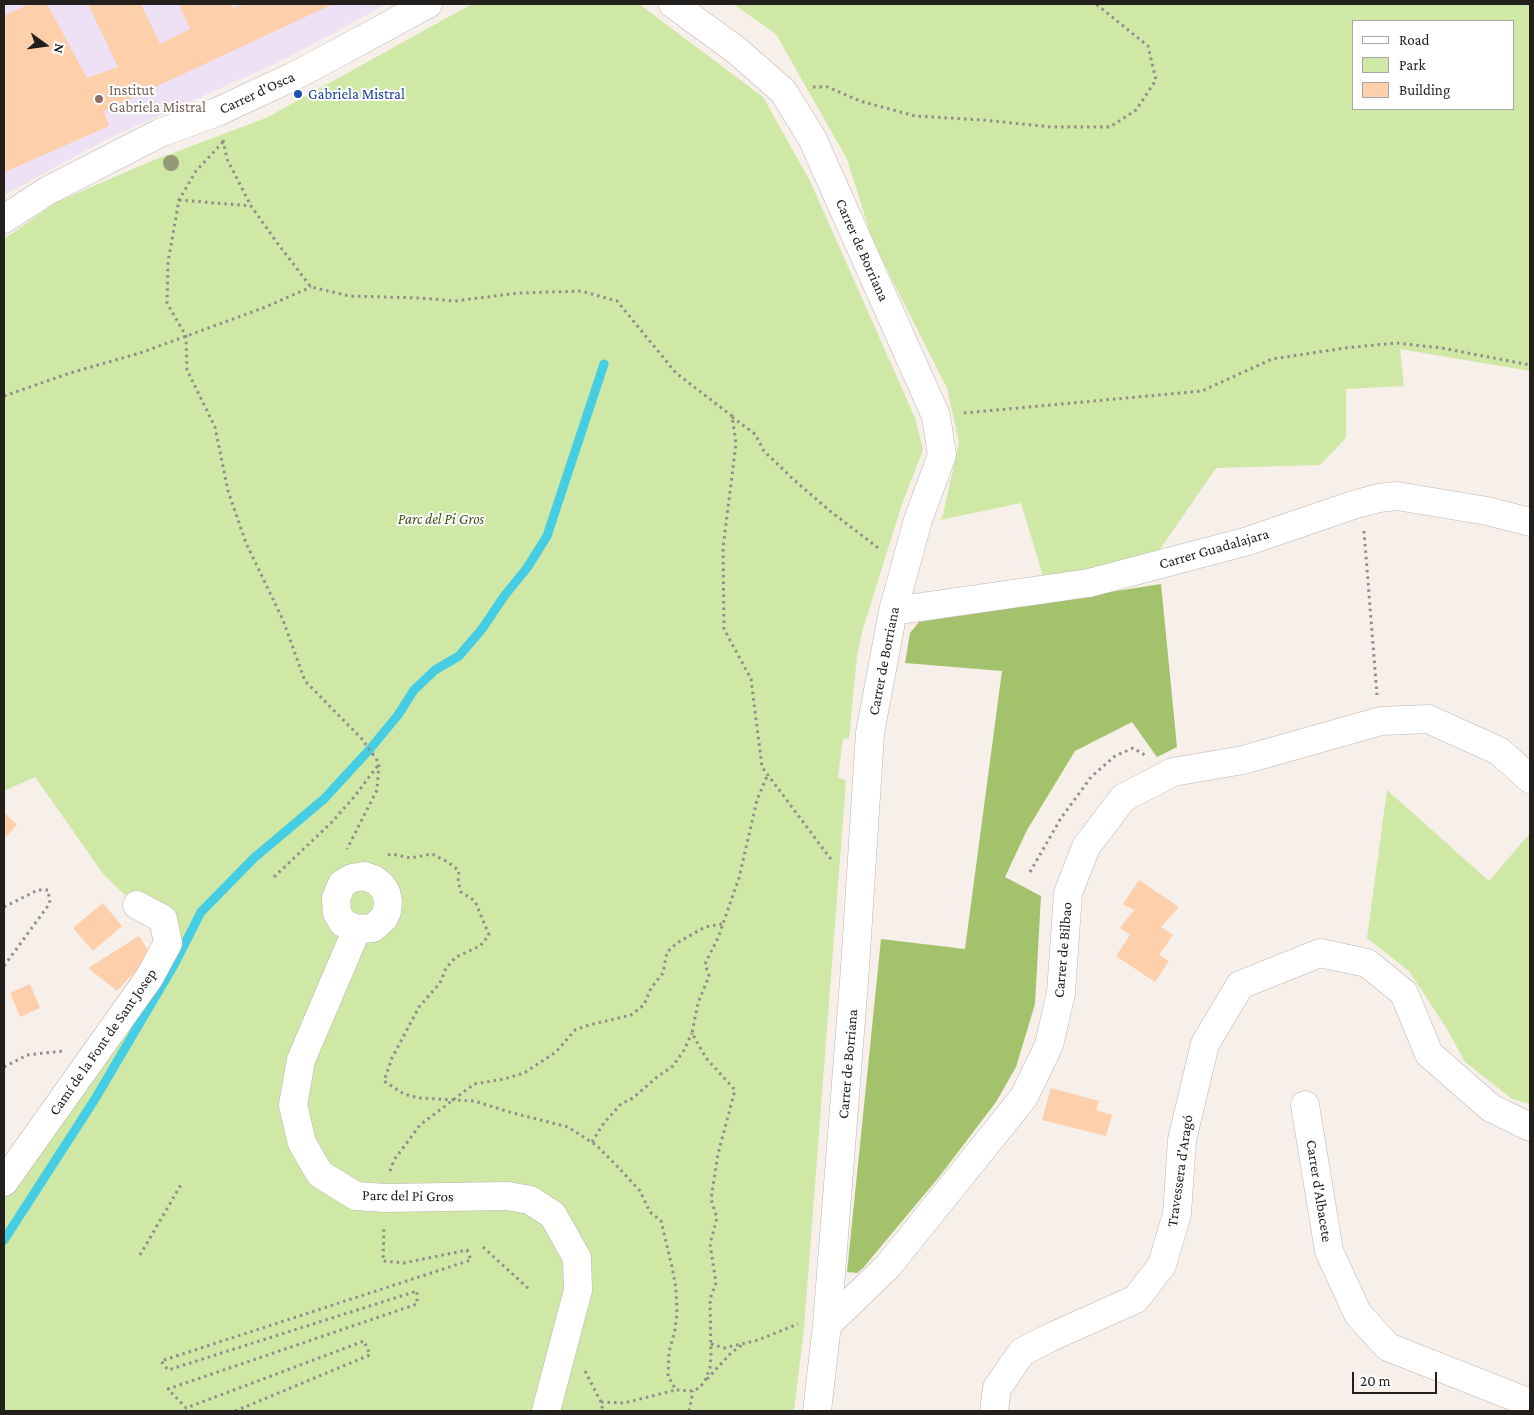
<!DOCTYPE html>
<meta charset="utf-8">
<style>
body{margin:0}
#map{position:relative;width:1534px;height:1415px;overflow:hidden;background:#f7efe9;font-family:"Crimson Pro",serif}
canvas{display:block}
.frame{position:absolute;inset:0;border:5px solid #221f1d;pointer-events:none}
.legend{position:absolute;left:1352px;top:20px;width:162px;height:90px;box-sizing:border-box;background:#fff;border:1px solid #a7a5a5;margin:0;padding:6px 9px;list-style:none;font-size:15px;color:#221f1d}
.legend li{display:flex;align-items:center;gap:10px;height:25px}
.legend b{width:25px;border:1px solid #a7a5a5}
.north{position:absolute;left:20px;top:20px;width:50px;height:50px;-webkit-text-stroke:4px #fff;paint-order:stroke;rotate:104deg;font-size:14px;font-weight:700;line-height:20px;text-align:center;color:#221f1d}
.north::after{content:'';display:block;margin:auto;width:18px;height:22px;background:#221f1d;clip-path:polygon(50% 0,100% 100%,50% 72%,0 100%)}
.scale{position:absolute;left:1352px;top:1372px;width:85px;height:22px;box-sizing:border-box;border:2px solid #221f1d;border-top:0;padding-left:6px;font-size:15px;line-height:18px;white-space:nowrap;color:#221f1d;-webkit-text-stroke:4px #fff;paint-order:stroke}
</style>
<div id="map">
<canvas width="1534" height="1415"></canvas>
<div class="frame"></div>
<ul class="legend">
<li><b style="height:6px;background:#fff"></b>Road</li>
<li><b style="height:14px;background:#cfe8a6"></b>Park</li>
<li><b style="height:14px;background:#fdcfab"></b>Building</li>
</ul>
<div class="north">N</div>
<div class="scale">20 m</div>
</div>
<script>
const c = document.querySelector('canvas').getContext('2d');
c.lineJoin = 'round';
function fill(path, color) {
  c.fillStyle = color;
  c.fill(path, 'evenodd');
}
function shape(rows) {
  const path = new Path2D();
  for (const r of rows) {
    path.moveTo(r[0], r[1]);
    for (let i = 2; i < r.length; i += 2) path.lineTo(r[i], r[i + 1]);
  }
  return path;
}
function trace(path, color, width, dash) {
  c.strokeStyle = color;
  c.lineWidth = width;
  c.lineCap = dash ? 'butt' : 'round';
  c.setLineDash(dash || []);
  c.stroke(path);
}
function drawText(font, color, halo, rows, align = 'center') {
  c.font = font + ' "Crimson Pro",serif';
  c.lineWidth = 4;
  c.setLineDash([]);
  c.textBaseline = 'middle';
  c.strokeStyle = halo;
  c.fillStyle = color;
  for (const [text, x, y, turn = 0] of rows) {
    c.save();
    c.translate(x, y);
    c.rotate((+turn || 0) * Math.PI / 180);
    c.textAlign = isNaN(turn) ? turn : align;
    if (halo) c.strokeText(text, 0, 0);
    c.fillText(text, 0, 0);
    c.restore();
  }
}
fill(shape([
 [4,4,387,4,281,61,109,138,4,195]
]), '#eee1f5');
fill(shape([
 [472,4,639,4,763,97,810,181,915,418,923,450,902,504,862,632,857,656,849,739,843,738,838,777,846,781,804,1328,794,1411,4,1411,4,1195,165,966,160,910,124,894,104,875,35,777,4,791,4,239,57,202,149,162,266,118],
 [733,4,1530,4,1530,371,1400,349,1404,386,1346,389,1346,438,1320,465,1216,468,1154,558,1043,576,1021,503,940,520,943,515,959,442,947,388,873,242,847,159,776,34],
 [1353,21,1513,21,1513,109,1353,109],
 [1387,790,1489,881,1530,833,1530,1104,1512,1099,1465,1062,1447,1029,1409,971,1367,938]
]), '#cfe8a6');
fill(shape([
 [1161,584,1177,747,1157,757,1132,722,1075,751,1027,830,1005,877,1041,896,1035,1004,1016,1067,996,1102,939,1177,863,1268,857,1273,847,1272,881,939,965,949,1002,671,905,663,910,633,919,622]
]), '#a4c26c');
trace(shape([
 [4,1240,95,1099,174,965,201,912,254,858,324,799,370,749,398,715,414,690,435,670,459,656,482,629,505,595,527,568,547,536,604,364]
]), '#45cde3', 9);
fill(shape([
 [29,4,47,4,87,78,118,67,88,4,141,4,160,44,190,29,179,4,231,4,233,8,244,4,333,4,104,111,109,126,5,172,4,16],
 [4,812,17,825,4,838],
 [1139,880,1179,907,1161,927,1173,935,1159,955,1169,961,1155,982,1116,956,1130,935,1120,928,1134,910,1123,904],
 [103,903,122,926,93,951,73,928],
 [139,936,151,955,117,991,88,968],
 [30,984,40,1008,20,1017,10,993],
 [1051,1088,1099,1101,1096,1110,1112,1115,1106,1136,1042,1120]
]), '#fdcfab');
const minor = shape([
 [673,4,736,50,783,91,812,138,936,416,942,455,918,520,893,611,870,733,855,968,827,1325,817,1411],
 [4,219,47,191,160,133,217,112,292,77,319,63,428,4],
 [893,611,1089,583,1248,541,1353,505,1379,498,1397,496,1487,511,1530,522],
 [364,876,375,880,381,885,386,892,388,901,387,911,384,918,373,928,357,929,343,923,337,913,336,898,342,884,352,878,364,876],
 [357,929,301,1060,293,1105,302,1143,320,1174,356,1196,385,1198,508,1196,530,1200,553,1215,577,1258,578,1290,546,1411],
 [1305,1105,1329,1251,1358,1314,1388,1347,1530,1403],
 [4,1182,149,978,168,943,163,919,137,905],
 [827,1325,888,1266,1024,1097,1049,1045,1061,993,1068,893,1086,847,1123,798,1173,772,1243,760,1381,721,1428,719,1499,751,1530,779],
 [994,1411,997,1388,1022,1352,1049,1338,1136,1299,1162,1265,1177,1214,1182,1140,1205,1044,1240,985,1320,953,1367,963,1404,993,1429,1054,1491,1108,1530,1127]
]);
trace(minor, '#bdb5b0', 29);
trace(shape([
 [813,87,828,87,860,101,915,116,983,120,1051,127,1110,127,1136,110,1156,80,1148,46,1096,4],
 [223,140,227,159,251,206,278,244,311,287,349,296,420,298,455,301,519,293,581,291,617,301,676,373,732,416,736,443,723,548,724,629,751,679,762,767,833,862],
 [223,142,196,171,179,200,168,262,167,303,186,336,187,370,215,427,228,491,246,543,283,620,305,681,362,739,379,763,377,790,347,849],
 [179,200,251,206],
 [4,396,70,373,140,353,263,308,311,287],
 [964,413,1202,391,1272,359,1345,348,1396,343,1442,348,1530,365],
 [732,417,755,434,764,451,793,479,830,511,881,550],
 [1364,531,1377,695],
 [388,855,392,854,411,858,432,854,448,862,459,871,458,881,461,892,475,901,489,935,480,946,456,957,446,968,440,983,419,1007,392,1058,384,1081,404,1094,419,1098,474,1101,513,1113,568,1127,596,1145,619,1168,640,1191,650,1212,661,1221,672,1267,676,1288,677,1312,675,1330,669,1352,668,1376,676,1390,693,1391,699,1388,705,1381,710,1368,711,1355,710,1299,716,1283,710,1244,717,1218,711,1199,718,1154,735,1090,706,1058,692,1033,698,1003,709,976,705,964,718,938,739,878,757,800,768,774],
 [1030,872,1061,818,1091,777,1115,756,1133,748,1145,755],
 [274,877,331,823,354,797,379,764],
 [4,907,38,890,48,890,50,903,4,966],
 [4,1067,27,1055,63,1051],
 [592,1142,604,1123,621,1104,633,1098,657,1077,673,1066,684,1050,692,1033],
 [390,1171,394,1160,420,1125,474,1084,504,1079,524,1073,556,1052,575,1030,589,1025,631,1015,644,1005,651,988,663,973,667,952,677,943,705,927,722,924],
 [483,1247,530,1290],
 [140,1255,182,1183],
 [711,1344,724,1348,758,1340,798,1324],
 [585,1371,601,1402,603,1411],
 [707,1379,731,1353,742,1345],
 [601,1402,624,1403,676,1390],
 [235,1411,370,1355,364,1341,186,1408,168,1389,417,1304,417,1291,168,1370,161,1361,471,1260,467,1250,404,1263,383,1261,384,1227],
 [689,1411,693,1391]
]), '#938d89', 3, [2.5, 4]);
trace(minor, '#fff', 28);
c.fillStyle = '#939a75';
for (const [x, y] of [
 [171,163]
]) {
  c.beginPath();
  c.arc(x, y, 8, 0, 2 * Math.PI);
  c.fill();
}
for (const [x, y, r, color] of [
 [298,94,5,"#1a4fb4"],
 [99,99,5,"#8d6e63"]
]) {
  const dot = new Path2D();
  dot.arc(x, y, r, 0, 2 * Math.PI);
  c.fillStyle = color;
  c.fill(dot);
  trace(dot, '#fff', 2);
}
drawText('15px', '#785e54', '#fff', [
 ["Institut",109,90],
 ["Gabriela Mistral",109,107]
], 'left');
drawText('15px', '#221f1d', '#fff', [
 ["Carrer d'Osca",257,93,-25],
 ["Carrer de Borriana",862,250,66],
 ["Carrer Guadalajara",1214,549,-16],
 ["Carrer de Borriana",884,661,-79],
 ["Carrer de Bilbao",1063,950,-85],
 ["Camí de la Font de Sant Josep",103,1042,-55],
 ["Carrer de Borriana",848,1064,-85],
 ["Travessera d'Aragó",1180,1171,-82],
 ["Carrer d'Albacete",1319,1191,81],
 ["Parc del Pi Gros",408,1196,1]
]);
drawText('15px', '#164399', '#fff', [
 ["Gabriela Mistral",308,94]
], 'left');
drawText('italic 15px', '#415416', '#fff', [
 ["Parc del Pi Gros",441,519]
]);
</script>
